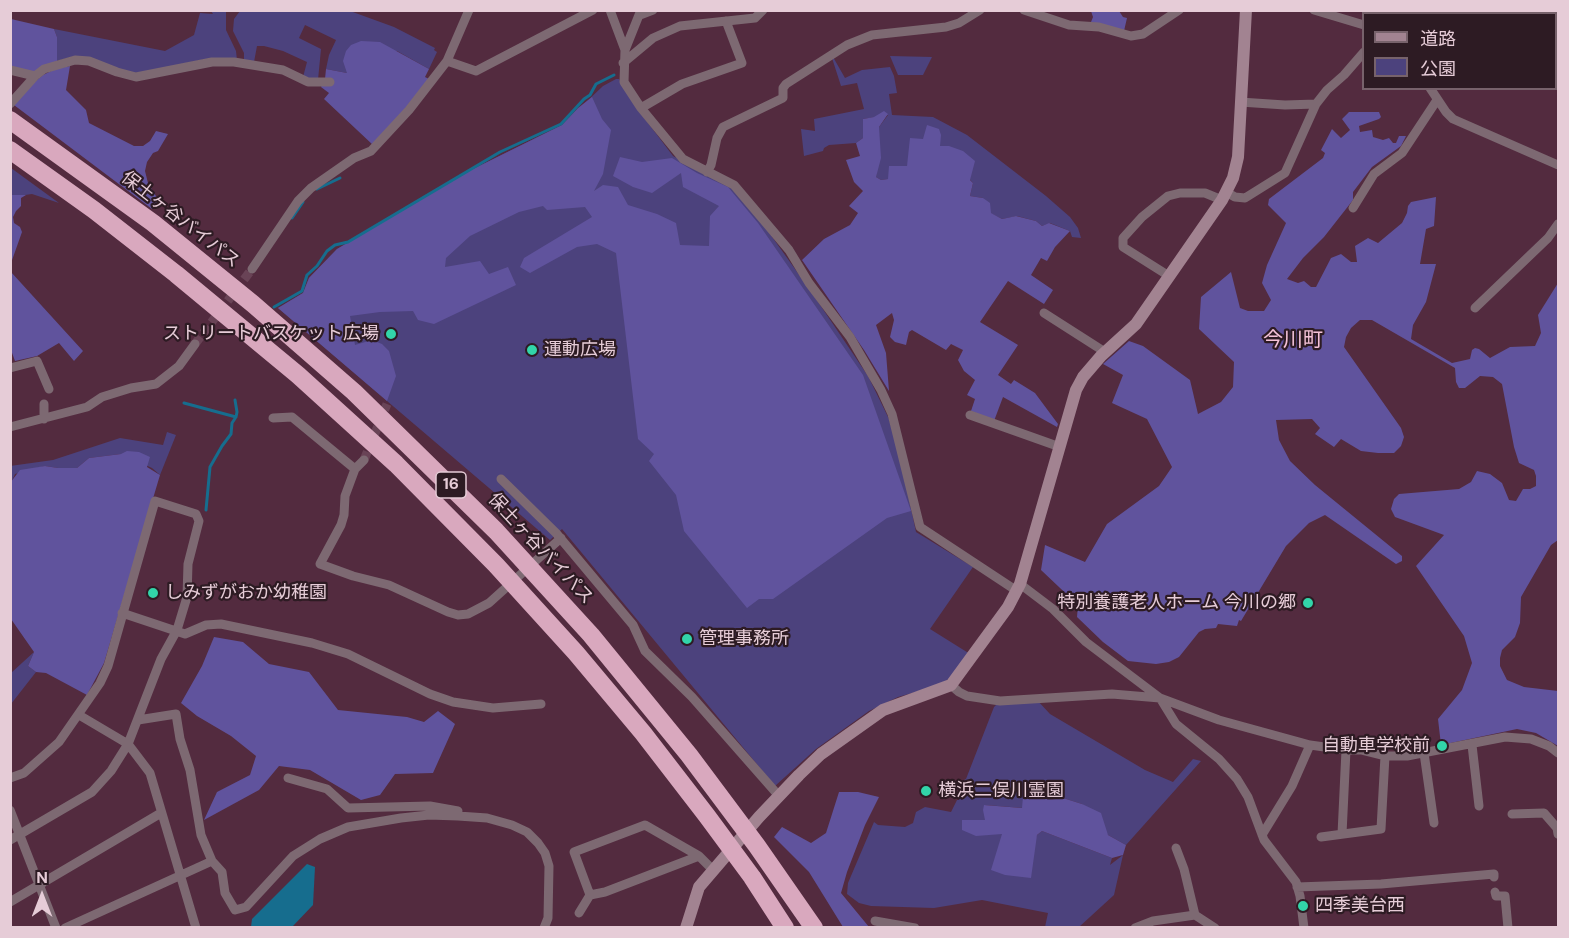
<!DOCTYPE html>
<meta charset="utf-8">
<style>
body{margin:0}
#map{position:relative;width:1569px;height:938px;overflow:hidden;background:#532b3f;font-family:"DM Sans","Noto Sans JP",sans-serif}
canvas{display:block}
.frame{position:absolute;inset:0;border:12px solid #e6ccd7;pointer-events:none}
.legend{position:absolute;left:1362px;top:12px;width:195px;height:78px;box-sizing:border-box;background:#2d1b23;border:2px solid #77626b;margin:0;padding:8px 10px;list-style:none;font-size:18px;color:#e6ccd7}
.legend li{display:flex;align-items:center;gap:12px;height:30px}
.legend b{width:30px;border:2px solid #77626b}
.north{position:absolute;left:12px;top:866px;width:60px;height:60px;-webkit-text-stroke:4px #2d1b23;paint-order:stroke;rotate:0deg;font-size:16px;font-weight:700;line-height:24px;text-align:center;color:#e6ccd7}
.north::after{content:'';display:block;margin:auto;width:21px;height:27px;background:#e6ccd7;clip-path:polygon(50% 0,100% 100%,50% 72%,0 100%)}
</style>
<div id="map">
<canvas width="1569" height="938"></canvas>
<div class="frame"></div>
<ul class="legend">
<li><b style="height:8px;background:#a28391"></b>道路</li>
<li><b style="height:16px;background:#4c427d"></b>公園</li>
</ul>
<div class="north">N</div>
</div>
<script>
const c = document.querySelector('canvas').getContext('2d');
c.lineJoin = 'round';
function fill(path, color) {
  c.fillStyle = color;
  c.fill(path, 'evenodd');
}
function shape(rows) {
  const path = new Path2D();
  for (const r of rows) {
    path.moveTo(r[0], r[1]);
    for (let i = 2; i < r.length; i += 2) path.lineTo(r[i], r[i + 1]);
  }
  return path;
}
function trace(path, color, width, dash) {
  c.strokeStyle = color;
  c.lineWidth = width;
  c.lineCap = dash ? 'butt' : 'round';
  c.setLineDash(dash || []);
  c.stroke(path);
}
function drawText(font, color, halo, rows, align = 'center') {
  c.font = font + ' "DM Sans","Noto Sans JP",sans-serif';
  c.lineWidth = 4.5;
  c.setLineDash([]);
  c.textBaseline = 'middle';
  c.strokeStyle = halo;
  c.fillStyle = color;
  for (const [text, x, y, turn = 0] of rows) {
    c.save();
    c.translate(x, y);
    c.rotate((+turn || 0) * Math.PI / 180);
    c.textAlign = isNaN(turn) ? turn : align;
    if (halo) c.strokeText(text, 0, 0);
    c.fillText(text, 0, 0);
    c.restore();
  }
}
fill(shape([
 [254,10,350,11,394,27,435,48,434,50,437,52,429,69,397,51,347,73,326,69,329,55,336,40,305,25,299,38,321,49,318,80,303,77,307,62,283,51,264,46,257,46,254,62,244,60,244,53,233,31,234,19,240,11,253,12],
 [211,11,226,11,226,30,236,51,237,60,206,59,144,72,133,73,75,56,57,61,57,37,54,29,165,51,194,35,200,13,213,14],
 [890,56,932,57,923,75,898,75],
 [833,57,845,78,862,70,890,67,894,76,897,93,889,94,892,115,933,117,967,135,1046,196,1070,217,1078,228,1081,238,1072,237,1070,231,1050,223,1042,226,1036,221,1017,216,1002,219,990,213,983,198,970,196,973,183,940,146,923,139,907,166,888,179,881,180,876,177,879,127,888,115,863,119,863,138,856,143,829,145,824,148,823,151,804,156,801,129,815,131,814,119,864,109,857,83,841,86,832,58],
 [616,79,619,79,642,115,673,156,733,187,760,220,810,290,868,376,889,419,901,461,916,532,973,567,930,629,970,654,952,677,937,686,898,697,869,711,816,749,775,786,562,529,550,540,278,308,303,293,309,278,337,249,467,172,562,125,603,86],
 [11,168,59,203,32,194,18,196,11,195],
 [167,432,176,435,160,475,152,468,121,454,89,458,77,468,58,468,45,466,15,474,11,483,10,466,53,460,120,438,163,445],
 [34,652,28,666,36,672,11,704,11,673],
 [1037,700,1050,714,1145,770,1173,782,1193,759,1201,761,1126,845,1108,835,1082,804,1063,798,1048,800,1040,792,1023,808,985,805,1002,834,1005,875,1021,875,1037,835,1042,831,1112,858,1110,865,1123,855,1114,895,1079,927,1045,927,1048,913,982,900,934,908,871,906,859,903,847,894,848,883,874,822,878,825,905,827,913,823,916,812,925,807,951,812,957,800,959,800,964,780,966,779,994,707,997,704]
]), '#4c427d');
fill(shape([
 [1091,11,1119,11,1123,17,1127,18,1124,31,1091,22,1093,17],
 [11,19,54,29,57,37,57,61,34,72,11,68],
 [361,41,380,42,429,69,425,77,429,79,413,103,373,145,324,99,329,93,321,87,325,79,326,69,347,73,343,61,346,51,351,45],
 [70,66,66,90,86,110,89,123,134,146,143,146,150,141,156,131,168,134,158,151,153,153,147,162,145,171,148,183,159,201,152,209,14,105,32,84,43,75,55,69],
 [592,97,602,119,611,130,603,174,594,191,603,185,618,187,628,205,657,214,676,223,680,245,709,246,710,216,719,206,683,187,681,173,652,193,633,187,613,176,620,157,642,162,672,158,697,173,728,187,758,223,863,375,911,511,887,518,773,599,759,599,747,608,684,531,676,495,649,461,654,454,638,439,616,253,597,244,577,247,530,273,520,267,524,258,592,217,585,207,547,210,543,206,519,212,470,236,446,258,445,267,480,261,489,274,508,267,516,285,434,324,418,320,413,311,380,312,350,316,355,345,372,340,382,344,389,351,396,376,387,401,278,308,303,293,309,278,337,249,467,172,562,125,578,108],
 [884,111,888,114,879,127,881,158,876,177,881,180,888,179,889,166,907,166,910,138,923,139,927,125,939,129,941,135,940,146,949,146,963,151,975,161,970,180,973,183,970,196,983,198,990,203,991,213,1002,219,1016,216,1036,221,1042,226,1049,223,1070,231,1055,247,1047,261,1041,258,1031,275,1053,290,1044,304,1008,281,980,322,1018,345,998,375,1011,384,1014,380,1035,393,1058,424,1057,427,1003,397,994,421,971,411,975,399,967,395,975,380,964,371,958,360,963,350,951,344,946,350,912,330,909,332,906,345,895,342,890,337,894,320,892,313,876,325,886,353,889,391,864,350,802,260,824,239,850,225,858,213,849,206,863,191,854,182,846,160,860,156,856,143,863,138,863,119,874,117],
 [1349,112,1379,112,1381,117,1379,119,1359,126,1360,132,1372,130,1373,137,1383,140,1389,138,1393,143,1396,143,1399,136,1406,136,1401,146,1372,167,1353,192,1353,200,1324,237,1303,258,1287,279,1298,283,1304,281,1311,287,1316,287,1331,258,1341,254,1351,262,1357,262,1355,246,1368,238,1378,243,1402,223,1407,213,1408,206,1411,202,1436,197,1434,226,1426,229,1420,264,1436,264,1426,302,1413,325,1411,339,1452,363,1470,359,1472,350,1475,348,1479,349,1490,358,1510,347,1535,346,1541,333,1538,315,1558,283,1558,540,1551,545,1521,597,1520,623,1515,637,1502,650,1500,658,1500,666,1507,680,1524,687,1558,691,1558,746,1536,733,1517,729,1441,745,1438,719,1462,690,1472,663,1464,636,1416,566,1444,535,1395,517,1391,509,1394,499,1399,494,1459,489,1471,482,1477,471,1490,474,1502,483,1509,500,1516,501,1523,489,1530,489,1536,486,1536,476,1534,470,1519,463,1514,447,1502,384,1493,377,1480,376,1465,388,1459,388,1456,382,1455,368,1372,320,1360,320,1351,328,1346,337,1344,347,1401,428,1404,437,1401,446,1394,453,1378,453,1361,451,1341,439,1334,447,1315,434,1320,428,1312,419,1276,420,1279,440,1290,461,1315,485,1402,556,1402,561,1396,564,1325,515,1309,523,1286,546,1241,621,1239,620,1237,626,1218,624,1216,628,1205,629,1199,632,1179,657,1169,662,1156,664,1128,661,1103,642,1077,617,1078,605,1041,570,1045,545,1085,562,1107,524,1159,486,1172,467,1147,419,1112,403,1123,375,1103,364,1129,341,1143,346,1190,380,1198,414,1221,402,1233,387,1234,362,1199,329,1201,297,1231,272,1240,308,1248,311,1264,311,1271,300,1262,283,1267,265,1286,223,1268,205,1269,199,1323,158,1325,153,1321,150,1332,129,1341,138,1350,130,1342,119],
 [10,195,26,195,21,198,21,206,16,211,13,217,14,223,20,227,22,232,11,263,11,272,83,351,74,361,59,343,37,356,15,361,11,350],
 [127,451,139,452,150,457,147,467,160,475,104,663,87,695,46,673,36,672,28,666,34,652,11,619,10,483,20,470,45,466,58,468,77,468,89,458,121,454],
 [214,637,243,642,269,664,309,672,338,710,407,717,424,722,438,711,455,724,433,773,395,774,380,795,361,800,310,770,279,766,259,790,204,820,217,792,250,775,256,756,231,736,197,716,181,703,202,666],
 [1032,789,1040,792,1048,800,1063,798,1082,804,1101,813,1108,835,1126,845,1123,855,1112,858,1042,831,1037,835,1031,878,1005,875,991,870,1002,834,976,836,962,830,962,820,985,820,983,810,984,805,1022,808,1023,797],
 [839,792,858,792,879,797,865,825,847,872,841,893,869,927,843,927,809,872,774,837,782,827,811,843,826,833]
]), '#60539d');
fill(shape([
 [307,864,315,867,313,905,292,927,251,927,252,919]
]), '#166d8e');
trace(shape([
 [1521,14,1522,10],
 [1556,65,1558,65],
 [317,189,340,178],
 [292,218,303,202],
 [274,307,302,291,307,275,317,266,327,251,335,245,348,242,500,152,561,124,584,99,590,95,596,84,614,75],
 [184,403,236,417,237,412,235,400],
 [206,510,210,467,222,446,231,434,232,423,236,417]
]), '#166d8e', 3);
trace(shape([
 [195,344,252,269],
 [364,460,387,404]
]), '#694356', 9, [9, 4.5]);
trace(shape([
 [469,10,447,61,476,71,593,10],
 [610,10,625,50],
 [641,10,625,50,624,82,641,108,683,159,734,185,789,250,809,283,850,337,881,390,892,414,920,527,1017,591],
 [1024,10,1069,25,1099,27,1131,36,1143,34,1179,10],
 [1314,10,1364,25],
 [640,15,653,10],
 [1556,27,1558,16],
 [1556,35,1558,34],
 [623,63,653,38,680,26,755,18,763,10],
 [10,70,35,76],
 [1430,88,1446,112,1453,119,1558,165],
 [1240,102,1285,105,1316,104],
 [10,104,35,76,44,69,75,60,89,61,117,72,136,77,212,62,234,62,283,70,308,82,330,82],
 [641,108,682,84,742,63,726,21],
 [707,172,711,165,717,138,723,127,783,98,783,88,786,84,847,45,872,35,946,27,959,23,980,10],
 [1226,192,1235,197,1245,198,1285,173,1316,104,1327,90,1344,75,1364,52],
 [1353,208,1374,174,1402,153,1437,100],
 [252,269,298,201,311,188,354,158,371,151,409,110,447,61],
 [1169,276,1123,247,1123,238,1142,217,1168,196,1180,193,1205,193,1222,200],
 [1475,308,1548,238,1558,224],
 [1044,313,1105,352],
 [10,368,37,361,49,389],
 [970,415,1060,447],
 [273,418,292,417,355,469],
 [44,419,44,404],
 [10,427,87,407,102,397,131,388,156,384,179,366,195,344],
 [364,460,355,469,345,496,344,515,341,525,320,564,353,576,389,585,448,612,458,615,468,614,489,603,561,538],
 [501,479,556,533,633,625,645,651,692,697,779,796],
 [1020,584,1053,609,1086,642,1160,698,1219,720,1310,745,1346,750,1361,750,1385,756,1407,756,1505,737,1531,739,1549,746,1558,753],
 [122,613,185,634,206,625,221,624,312,643,348,654,430,694,453,702,493,708,541,704],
 [951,685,959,692,967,696,1000,701,1112,694,1160,698,1176,724,1219,759,1237,779,1248,797,1264,840,1296,882,1300,896,1304,928],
 [79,715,128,744,150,773,196,928],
 [138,720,176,714,180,739,190,770,201,835,212,861,222,872,225,893,235,910,246,907,293,856,320,839,348,827,401,818,429,815,458,816,487,818,512,825,527,832,538,843,545,853,549,866,548,918,544,928],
 [1472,745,1479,806],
 [1424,753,1434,823],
 [10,778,24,773,59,742,100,683,108,666,155,501,196,514,199,521,188,564,187,597,177,630,161,659,128,744,111,771,92,792,10,840],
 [288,778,327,789,348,808,430,806,458,811],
 [10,810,56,928],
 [1512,814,1544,813,1557,828,1558,834],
 [1342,834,1346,750],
 [1262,835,1292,786,1310,745],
 [1321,837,1381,829,1385,756],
 [1176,848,1184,869,1195,915],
 [1297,887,1381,884,1494,874,1494,877],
 [1495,892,1496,896,1505,896,1508,928],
 [590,895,574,852,645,825,699,856],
 [10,902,161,813],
 [579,913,590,895,605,892,699,856,713,870],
 [875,921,915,928],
 [65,928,212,861],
 [1135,928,1153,921,1195,915,1215,928]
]), '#7d6972', 9);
trace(shape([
 [686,928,699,887,759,817,799,775,821,754,883,710,951,685,1008,607,1020,584,1076,390,1083,377,1101,356,1136,324,1222,200,1233,178,1238,157,1246,10]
]), '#a28391', 12);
trace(shape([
 [10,120,153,223,253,304,354,392,496,531,591,635,689,755,757,846,814,928],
 [10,150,94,210,176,274,298,375,396,464,496,565,576,653,643,733,707,816,752,877,785,928]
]), '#d9a8be', 18);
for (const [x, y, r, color] of [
 [391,334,6,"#32d4a9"],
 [532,350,6,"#32d4a9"],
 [153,593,6,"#32d4a9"],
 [1308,603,6,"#32d4a9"],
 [687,639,6,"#32d4a9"],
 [1442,746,6,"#32d4a9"],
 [926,791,6,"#32d4a9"],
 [1303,906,6,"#32d4a9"]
]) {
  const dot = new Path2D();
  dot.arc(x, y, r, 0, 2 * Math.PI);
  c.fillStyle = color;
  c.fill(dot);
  trace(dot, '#2d1b23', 2);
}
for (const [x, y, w] of [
 [451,485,30]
]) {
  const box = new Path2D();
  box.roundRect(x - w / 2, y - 13, w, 26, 4.5);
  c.fillStyle = '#2d1b23';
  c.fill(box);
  trace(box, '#e6ccd7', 1.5);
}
drawText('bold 16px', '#e6ccd7', null, [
 ["16",451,485]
]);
drawText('18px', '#e6ccd7', '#2d1b23', [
 ["保土ヶ谷バイパス",180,220,38],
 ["保土ヶ谷バイパス",540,549,47]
]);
drawText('18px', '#e6ccd7', '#2d1b23', [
 ["ストリートバスケット広場",379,334,"right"],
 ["運動広場",544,350],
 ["しみずがおか幼稚園",165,593],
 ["特別養護老人ホーム 今川の郷",1296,603,"right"],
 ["管理事務所",699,639],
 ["自動車学校前",1430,746,"right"],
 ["横浜二俣川霊園",938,791],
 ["四季美台西",1315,906]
], 'left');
drawText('20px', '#f4c2d8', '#2d1b23', [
 ["今川町",1293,341]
]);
</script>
